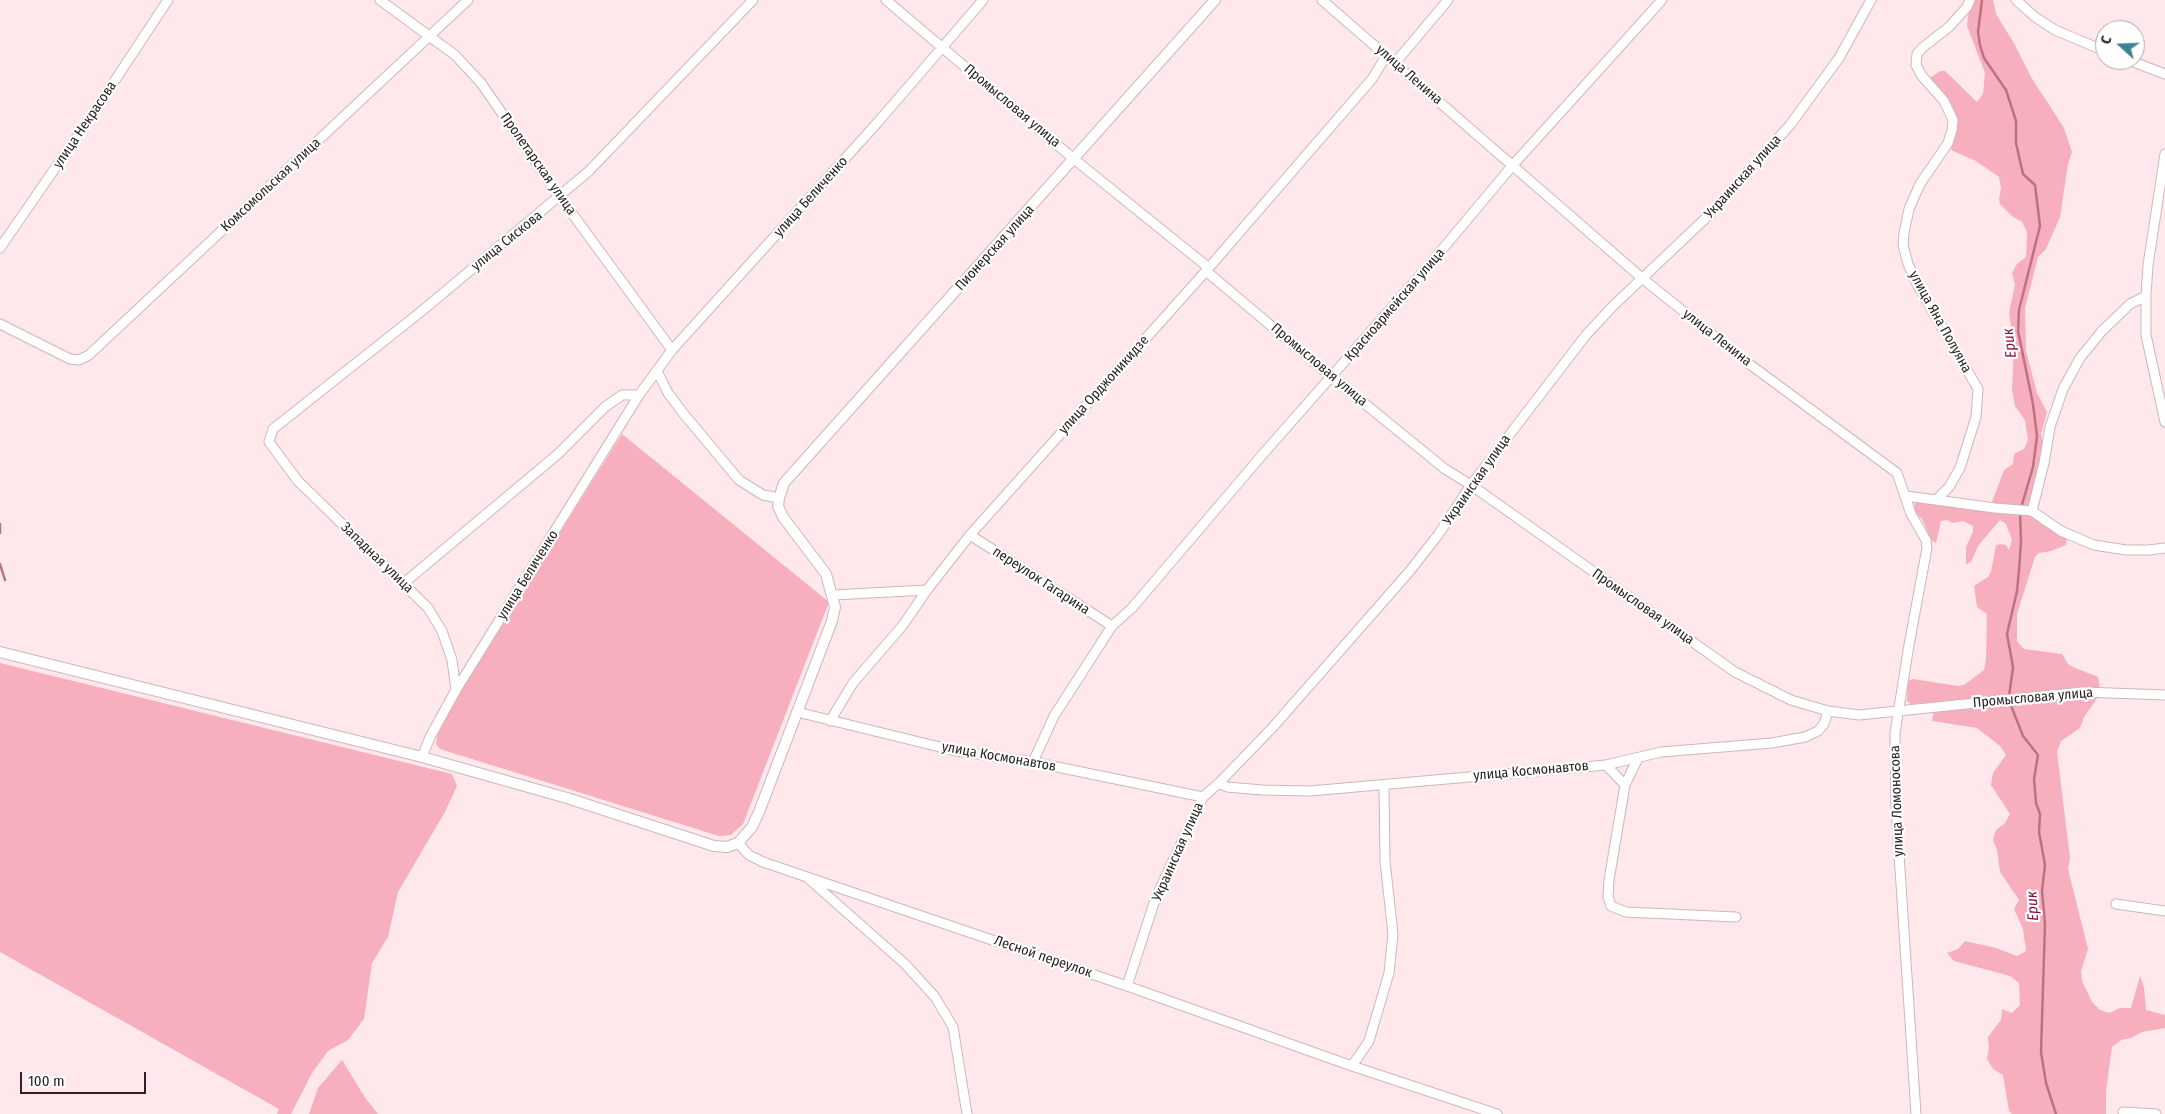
<!DOCTYPE html>
<meta charset="utf-8">
<style>
body{margin:0}
#map{position:relative;width:2165px;height:1114px;overflow:hidden;background:#ffe8ec;font-family:"Fira Sans Condensed",sans-serif}
canvas{display:block}
.north{position:absolute;left:2095px;top:20px;width:50px;height:50px;box-sizing:border-box;background:#fff;border:1px solid #aaa7a8;border-radius:50%;rotate:290deg;font-size:14px;font-weight:700;line-height:20px;text-align:center;color:#2b2325}
.north::after{content:'';display:block;margin:auto;width:18px;height:22px;background:#3f8292;clip-path:polygon(50% 0,100% 100%,50% 72%,0 100%)}
.scale{position:absolute;left:20px;top:1072px;width:126px;height:22px;box-sizing:border-box;border:2px solid #2b2325;border-top:0;padding-left:6px;font-size:15px;line-height:18px;white-space:nowrap;color:#2b2325;-webkit-text-stroke:4px #fff;paint-order:stroke}
</style>
<div id="map">
<canvas width="2165" height="1114"></canvas>
<div class="north">С</div>
<div class="scale">100 m</div>
</div>
<script>
const c = document.querySelector('canvas').getContext('2d');
c.lineJoin = 'round';
function fill(path, color) {
  c.fillStyle = color;
  c.fill(path, 'evenodd');
}
function shape(rows) {
  const path = new Path2D();
  for (const r of rows) {
    path.moveTo(r[0], r[1]);
    for (let i = 2; i < r.length; i += 2) path.lineTo(r[i], r[i + 1]);
  }
  return path;
}
function trace(path, color, width, dash) {
  c.strokeStyle = color;
  c.lineWidth = width;
  c.lineCap = dash ? 'butt' : 'round';
  c.setLineDash(dash || []);
  c.stroke(path);
}
function drawText(font, color, halo, rows, align = 'center') {
  c.font = font + ' "Fira Sans Condensed",sans-serif';
  c.lineWidth = 4.5;
  c.setLineDash([]);
  c.textBaseline = 'middle';
  c.strokeStyle = halo;
  c.fillStyle = color;
  for (const [text, x, y, turn = 0] of rows) {
    c.save();
    c.translate(x, y);
    c.rotate((+turn || 0) * Math.PI / 180);
    c.textAlign = isNaN(turn) ? turn : align;
    if (halo) c.strokeText(text, 0, 0);
    c.fillText(text, 0, 0);
    c.restore();
  }
}
fill(shape([
 [1974,0,1993,0,1996,14,2015,45,2031,77,2064,128,2072,152,2068,164,2060,217,2046,249,2038,257,2025,308,2026,351,2037,393,2047,412,2041,434,2043,445,2033,500,2028,505,2010,507,1992,502,2004,470,2013,464,2014,454,2024,449,2028,440,2025,420,2015,406,2012,389,2014,345,2009,313,2015,285,2012,273,2017,264,2026,257,2027,232,2022,222,2012,216,2000,204,1999,199,2001,188,1999,177,1976,161,1951,150,1957,127,1956,121,1932,83,1930,78,1940,71,1945,71,1977,102,1983,94,1985,73,1967,26,1968,15],
 [622,434,829,602,743,824,731,835,719,836,440,749,436,744,437,736,454,702],
 [1921,500,2030,512,2051,529,2067,539,2066,545,2051,551,2039,553,2035,557,2017,614,2017,641,2024,649,2062,654,2068,664,2073,667,2098,677,2100,689,1912,705,1907,701,1908,681,1913,679,1958,686,1964,685,1984,670,1986,659,1987,614,1977,607,1974,586,1988,577,1991,572,1996,545,2001,544,2006,545,2009,550,2012,540,2006,524,2000,520,1978,546,1971,562,1966,564,1966,547,1973,532,1973,526,1963,521,1952,523,1947,520,1941,521,1936,543,1931,540,1922,519,1914,512,1915,502],
 [0,663,452,774,457,786,445,812,398,892,388,937,372,963,364,1019,348,1040,328,1051,312,1073,291,1114,277,1114,279,1109,0,952],
 [2098,697,2084,717,2080,728,2061,741,2057,752,2070,858,2068,869,2088,949,2081,971,2082,981,2092,1002,2100,1010,2109,1013,2120,1008,2131,1008,2140,976,2144,987,2146,1010,2165,1015,2165,1028,2142,1032,2131,1038,2121,1040,2112,1047,2106,1091,2106,1114,2012,1114,2009,1111,2003,1075,1993,1069,1987,1059,1989,1048,1988,1037,2001,1020,2002,1009,2012,1013,2020,1005,2019,983,2010,976,1954,961,1947,953,1958,949,1965,941,1996,948,2017,956,2026,951,2023,929,2014,909,2019,900,2000,872,1997,850,1993,840,1996,830,2005,823,2010,814,1991,785,1993,773,2006,755,2000,746,1977,728,1932,721,1934,710],
 [342,1060,366,1099,378,1114,309,1114,318,1088]
]), '#f8afbd');
trace(shape([
 [1982,0,1978,32,1980,45,1984,58,2006,90,2016,121,2016,143,2023,174,2035,185,2040,226,2019,310,2018,331,2033,404,2037,436,2033,467,2021,508],
 [0,524,0,533],
 [0,564,5,580],
 [2009,697,2013,667,2007,634,2017,591,2019,570,2021,541,2020,513],
 [2010,703,2023,736,2038,755,2034,779,2036,803,2040,814,2039,832,2045,865,2042,891,2045,924,2041,1052,2046,1083,2056,1114]
]), '#bd7181', 2.5);
const minor = shape([
 [380,0,455,55,481,83,560,197,672,350],
 [886,0,1074,159,1209,268],
 [1322,0,1643,279,1748,363,1897,473,1911,514,1926,540,1927,548,1909,645,1895,733,1896,808,1916,1114],
 [2016,0,2035,17,2055,30,2105,51],
 [2128,60,2165,74],
 [1395,63,1448,0],
 [2165,154,2148,265,2146,296,2146,335,2165,422],
 [0,248,98,106,168,0],
 [1206,271,1332,377,1445,469,1471,485,1735,672,1791,700,1828,711,1859,715,2083,692,2165,695],
 [0,324,70,359,79,360,89,355,468,0],
 [657,371,668,393,683,413,739,480,763,495,779,498],
 [1906,496,1995,508,2032,511,2061,531,2094,545,2126,550,2149,550,2165,548],
 [1937,499,1949,487,1960,468,1976,417,1978,389,1918,286,1908,264,1903,245,1904,233,1909,209,1920,184,1948,143,1952,130,1953,120,1944,101,1922,76,1916,65,1917,54,1922,48,1949,27,1967,7,1970,0],
 [2032,511,2044,463,2050,427,2063,389,2080,358,2102,331,2130,304,2146,296],
 [970,535,1112,626],
 [404,583,558,454,605,407,622,395,639,395],
 [833,595,927,590],
 [456,690,452,660,442,631,428,608,298,481,269,442,273,429,423,310,589,171,753,0],
 [797,712,956,751,1033,762,1203,797],
 [830,721,853,683,903,625,927,590,970,535,1206,271,1372,79,1386,56],
 [422,757,430,737,456,690,639,395,672,350,878,122,983,0],
 [1033,762,1054,716,1112,626,1132,608,1263,454,1425,270,1512,166,1662,0],
 [1606,765,1625,785,1609,880,1608,897,1611,906,1626,912,1736,917],
 [1219,783,1227,787,1262,790,1310,791,1606,765,1661,752,1772,743,1805,737,1818,731,1824,724,1828,711],
 [1625,785,1638,758],
 [738,843,749,855,763,862,1127,986,1352,1066,1497,1114],
 [810,880,905,964,935,997,953,1027,967,1114],
 [2116,904,2165,911],
 [1127,986,1156,897,1203,797,1219,783,1273,727,1409,572,1438,535,1471,485,1586,335,1613,306,1708,216,1790,125,1839,58,1871,0],
 [1352,1066,1369,1041,1389,973,1393,934,1385,861,1384,786],
 [2123,1112,2156,1114]
]);
const tertiary = shape([
 [0,652,422,757,567,798,714,846,727,847,738,843,752,827,759,812,832,621,835,607,826,574,783,517,778,506,779,498,784,483,1215,0]
]);
trace(minor, '#cdb7bb', 11);
trace(tertiary, '#cdb7bb', 12);
trace(minor, '#fff', 9);
trace(tertiary, '#fff', 10);
drawText('14px', '#2b2325', '#fff', [
 ["улица Ленина",1409,75,41],
 ["Промысловая улица",1012,106,40],
 ["улица Некрасова",85,125,-56],
 ["Пролетарская улица",538,164,55],
 ["Украинская улица",1743,177,-48],
 ["Комсомольская улица",271,185,-43],
 ["улица Беличенко",811,197,-48],
 ["улица Сискова",507,241,-39],
 ["Пионерская улица",995,248,-48],
 ["Красноармейская улица",1395,305,-49],
 ["улица Яна Полуяна",1940,322,61],
 ["улица Ленина",1717,338,38],
 ["Промысловая улица",1319,365,40],
 ["улица Орджоникидзе",1104,385,-48],
 ["Украинская улица",1477,480,-55],
 ["Западная улица",377,558,44],
 ["улица Беличенко",528,575,-58],
 ["переулок Гагарина",1041,581,33],
 ["Промысловая улица",1643,607,35],
 ["Промысловая улица",2033,698,-5],
 ["улица Космонавтов",999,757,10],
 ["улица Космонавтов",1531,771,-5],
 ["улица Ломоносова",1897,801,-92],
 ["Украинская улица",1178,852,-66],
 ["Лесной переулок",1043,957,19]
]);
drawText('italic 15px', '#8b0a3d', '#fff', [
 ["Ерик",2010,343,-97],
 ["Ерик",2033,906,-93]
]);
</script>
